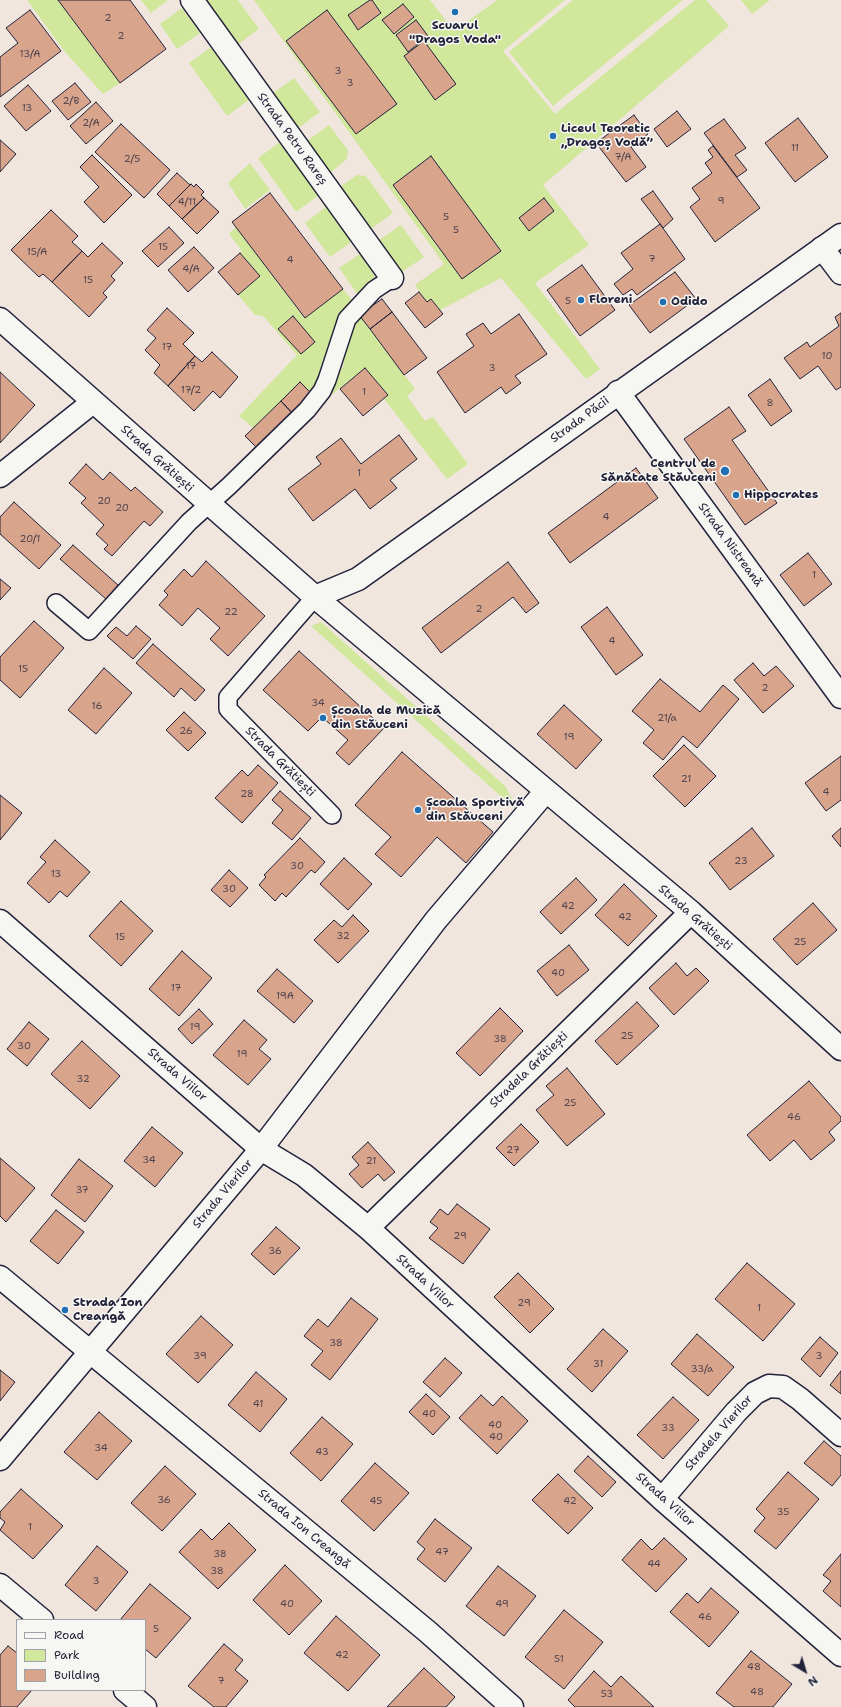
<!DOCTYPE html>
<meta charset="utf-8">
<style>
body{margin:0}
#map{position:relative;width:841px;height:1707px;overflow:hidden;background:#f0e6de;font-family:"Shantell Sans",sans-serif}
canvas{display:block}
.legend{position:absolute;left:16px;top:1619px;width:130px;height:72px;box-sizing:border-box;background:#f6f6f2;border:1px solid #a1a1a9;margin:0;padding:5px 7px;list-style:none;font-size:12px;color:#22223b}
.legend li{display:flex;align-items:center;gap:8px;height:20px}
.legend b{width:20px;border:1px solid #a1a1a9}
.north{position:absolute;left:785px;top:1651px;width:40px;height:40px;-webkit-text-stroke:3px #f6f6f2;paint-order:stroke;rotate:142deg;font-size:11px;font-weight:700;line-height:16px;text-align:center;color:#22223b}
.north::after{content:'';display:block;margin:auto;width:14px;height:18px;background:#22223b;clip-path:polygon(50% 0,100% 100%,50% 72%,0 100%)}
</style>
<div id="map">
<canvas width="841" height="1707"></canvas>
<ul class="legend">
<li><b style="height:5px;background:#f6f6f2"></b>Road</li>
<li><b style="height:11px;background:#d0e79c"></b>Park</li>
<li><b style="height:11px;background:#d8a58c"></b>Building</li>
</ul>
<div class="north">N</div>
</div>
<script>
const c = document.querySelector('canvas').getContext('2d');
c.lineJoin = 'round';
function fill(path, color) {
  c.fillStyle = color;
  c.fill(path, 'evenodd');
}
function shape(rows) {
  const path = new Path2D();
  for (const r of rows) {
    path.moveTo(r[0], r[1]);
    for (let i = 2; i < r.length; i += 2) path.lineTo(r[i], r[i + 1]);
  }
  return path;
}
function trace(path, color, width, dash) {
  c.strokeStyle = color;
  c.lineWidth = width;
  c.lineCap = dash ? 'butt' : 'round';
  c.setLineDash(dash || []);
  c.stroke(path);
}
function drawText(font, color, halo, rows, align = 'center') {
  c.font = font + ' "Shantell Sans",sans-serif';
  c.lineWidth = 3;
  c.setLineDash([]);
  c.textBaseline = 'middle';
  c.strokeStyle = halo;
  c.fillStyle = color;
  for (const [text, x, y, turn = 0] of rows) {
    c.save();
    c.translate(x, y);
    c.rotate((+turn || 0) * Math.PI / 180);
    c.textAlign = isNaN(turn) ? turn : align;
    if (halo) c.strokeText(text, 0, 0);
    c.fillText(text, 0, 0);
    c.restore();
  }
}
fill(shape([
 [27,0,58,0,120,83,103,94,65,52],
 [141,0,168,0,151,13],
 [204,0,238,0,259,29,237,45],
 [254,0,430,0,454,31,497,0,565,0,503,51,555,114,695,0,706,0,729,26,543,185,589,245,535,283,600,369,586,379,501,278,440,310,432,299,427,302,415,285,444,264],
 [573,0,683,0,553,106,509,52],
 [741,0,770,0,752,14],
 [182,8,200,33,177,49,160,24],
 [211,47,249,100,227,116,189,63],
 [294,78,320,112,297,129,272,94],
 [329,125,348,150,347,159,330,173,307,141],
 [280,142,319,195,296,212,258,158],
 [250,163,270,190,245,209,228,183],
 [357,175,366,176,393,213,371,229,340,187],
 [327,206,353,241,330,257,305,223],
 [401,225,424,257,402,272,379,240],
 [236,227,304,318,343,289,352,300,338,321,335,336,313,395,281,401,253,428,239,416,297,355,263,316,255,315,238,295,260,276,240,253,242,251,229,234],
 [361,253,375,274,373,283,358,295,339,268],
 [359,315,415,389,407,396,425,421,433,417,468,464,447,479,384,399,388,395,365,368,319,405,343,367,350,323],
 [321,622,505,786,514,802,515,809,311,626]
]), '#d0e79c');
const building = shape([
 [58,0,130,0,166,49,120,83,58,0],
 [370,0,372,0,381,13,358,30,348,15,370,0],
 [403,4,414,17,394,34,382,20,403,4],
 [30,10,61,51,0,97,0,57,18,43,6,28,30,10],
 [327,10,397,104,356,134,286,41,327,10],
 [416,20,428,36,408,52,396,35,416,20],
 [424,41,456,84,435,100,404,56,424,41],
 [75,83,91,102,68,120,52,101,75,83],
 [28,85,51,111,26,131,4,106,28,85],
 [96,102,113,121,86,144,70,126,96,102],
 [677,111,691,129,667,147,654,129,677,111],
 [634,115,648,134,631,147,646,167,626,182,596,143,634,115],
 [798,118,828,157,795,182,765,143,798,118],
 [724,119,746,148,735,155,747,170,737,177,704,133,724,119],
 [121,124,170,170,144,198,95,152,121,124],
 [0,140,16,154,0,172,0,140],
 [713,146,760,208,715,242,690,207,700,199,692,188,712,173,705,163,713,157,708,150,713,146],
 [92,155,132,195,104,223,84,202,99,187,80,167,92,155],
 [431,156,501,251,462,279,393,185,431,156],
 [177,173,190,185,169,206,157,194,177,173],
 [191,184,194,187,196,184,204,192,201,195,204,198,182,219,169,206,191,184],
 [653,191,673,219,663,228,641,199,653,191],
 [270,193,343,289,305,318,232,222,270,193],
 [204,198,219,212,197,234,182,219,204,198],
 [544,198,554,211,529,231,519,218,544,198],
 [51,210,78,236,72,242,82,251,52,282,43,274,39,277,11,250,51,210],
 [660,224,685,259,637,295,632,289,623,295,614,284,633,269,621,253,660,224],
 [169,227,184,243,158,267,142,251,169,227],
 [102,243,123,263,111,276,115,280,103,293,107,297,89,317,52,282,82,251,88,257,102,243],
 [194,247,214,268,188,292,168,270,194,247],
 [240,253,260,276,238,295,218,272,240,253],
 [582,265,615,310,580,336,547,290,582,265],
 [675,272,696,299,650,333,629,305,675,272],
 [419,292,427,302,431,299,443,314,425,328,405,303,419,292],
 [382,299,392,312,370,329,359,315,382,299],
 [167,308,194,333,183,344,195,356,168,386,154,373,160,365,145,350,156,338,147,330,167,308],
 [392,312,427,358,404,375,370,329,392,312],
 [841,313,841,387,836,390,818,366,800,379,784,358,807,342,810,347,839,326,835,317,841,313],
 [519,314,547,354,515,376,521,383,506,394,501,387,465,413,437,372,474,346,466,334,483,323,491,334,519,314],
 [293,316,315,342,301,354,278,329,293,316],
 [212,352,238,377,220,398,213,391,194,411,168,386,195,356,202,362,212,352],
 [365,368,388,395,363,416,340,389,365,368],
 [0,372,35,405,0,443,0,372],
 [770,379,792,411,771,426,748,395,770,379],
 [300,382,313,395,293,414,281,401,300,382],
 [281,401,293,414,258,449,245,436,281,401],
 [729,407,746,431,732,440,777,503,745,525,684,439,729,407],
 [399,435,417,459,390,480,397,488,370,509,355,489,313,521,288,489,321,464,316,457,341,438,361,464,399,435],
 [86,464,103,480,110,472,131,491,135,487,163,512,150,526,144,521,112,556,104,549,108,545,96,534,104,525,81,503,86,498,69,483,86,464],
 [636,468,658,498,570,563,548,533,636,468],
 [14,502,61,545,39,569,0,534,0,517,14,502],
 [73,545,118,585,106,599,60,559,73,545],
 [808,553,832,584,804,606,780,575,808,553],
 [206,561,265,616,228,656,210,639,220,628,198,608,182,626,159,605,168,595,164,591,184,569,192,577,206,561],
 [508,562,539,603,526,613,513,597,441,653,422,628,508,562],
 [0,579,11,588,0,600,0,579],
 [607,607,643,655,616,675,581,627,607,607],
 [34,621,64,648,20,698,0,680,0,657,34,621],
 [136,626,151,639,133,659,107,636,116,627,127,636,136,626],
 [153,644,205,690,195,701,181,688,174,697,136,663,153,644],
 [299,651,384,728,349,765,336,753,348,740,322,717,308,731,263,690,299,651],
 [753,663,764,676,776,666,794,686,763,713,734,680,753,663],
 [104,668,132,693,96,734,68,710,104,668],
 [660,679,700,712,723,685,739,699,697,748,683,736,663,760,643,743,654,730,632,711,660,679],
 [564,705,602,740,576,769,537,734,564,705],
 [184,712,206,733,188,751,166,730,184,712],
 [684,745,716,776,685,807,653,776,684,745],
 [402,752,493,832,466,863,437,837,401,877,375,854,391,837,355,805,402,752],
 [841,756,841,800,826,811,805,783,841,756],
 [258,765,278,783,242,823,215,798,242,770,248,776,258,765],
 [280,791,311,818,292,840,272,823,283,810,272,800,280,791],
 [0,795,22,813,0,840,0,795],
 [752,828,774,856,730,890,709,863,752,828],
 [841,828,841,847,832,836,841,828],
 [300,838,325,862,315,873,311,870,286,897,282,893,275,901,259,885,266,877,264,875,300,838],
 [55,840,90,872,67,897,60,891,49,903,27,883,46,862,40,857,55,840],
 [344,858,372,884,348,910,320,884,344,858],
 [229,870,248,888,230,907,211,890,229,870],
 [576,878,597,900,561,934,540,912,576,878],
 [624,884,657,916,628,946,595,915,624,884],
 [121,901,153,931,121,966,89,936,121,901],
 [813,903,837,930,797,965,773,939,813,903],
 [353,915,369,931,338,963,314,940,334,920,342,927,353,915],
 [569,945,589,970,557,996,537,971,569,945],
 [182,951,212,978,179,1016,149,989,182,951],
 [676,963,687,976,696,968,709,981,674,1015,649,988,676,963],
 [277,969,313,1001,294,1023,257,991,277,969],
 [637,1002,659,1026,617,1065,595,1041,637,1002],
 [500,1008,523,1031,480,1076,456,1053,500,1008],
 [199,1009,213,1024,192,1044,178,1029,199,1009],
 [244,1020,267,1040,259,1049,271,1059,248,1085,213,1055,244,1020],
 [29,1022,49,1039,27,1066,7,1049,29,1022],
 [82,1041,120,1076,90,1109,51,1074,82,1041],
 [567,1068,605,1114,567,1146,536,1110,554,1095,546,1086,567,1068],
 [809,1081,841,1117,841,1121,829,1132,835,1140,811,1160,794,1140,770,1161,747,1135,809,1081],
 [521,1124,539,1142,514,1166,496,1148,521,1124],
 [152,1127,183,1153,155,1187,124,1161,152,1127],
 [368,1142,395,1172,384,1181,378,1174,362,1188,349,1174,359,1165,352,1157,368,1142],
 [0,1158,35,1188,6,1222,0,1216,0,1158],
 [79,1159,113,1186,85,1222,51,1195,79,1159],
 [457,1204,490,1229,463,1264,429,1238,438,1228,430,1222,440,1209,448,1215,457,1204],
 [56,1210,84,1232,58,1264,30,1241,56,1210],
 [276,1227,300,1248,274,1275,251,1254,276,1227],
 [747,1263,795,1304,763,1341,715,1299,747,1263],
 [518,1273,554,1309,530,1333,494,1297,518,1273],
 [351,1298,378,1319,330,1380,311,1365,323,1351,304,1336,318,1319,328,1327,351,1298],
 [201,1316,233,1345,198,1383,166,1354,201,1316],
 [603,1329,628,1351,592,1392,567,1369,603,1329],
 [697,1334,734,1367,708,1396,671,1364,697,1334],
 [820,1337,838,1353,820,1377,801,1359,820,1337],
 [445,1358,462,1373,440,1397,423,1382,445,1358],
 [0,1370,15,1382,0,1401,0,1370],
 [841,1371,841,1394,830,1385,841,1371],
 [256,1372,287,1399,260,1432,228,1405,256,1372],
 [426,1394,450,1417,433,1435,409,1412,426,1394],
 [481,1395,493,1406,502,1396,528,1421,497,1454,459,1418,481,1395],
 [673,1397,699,1420,663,1459,637,1435,673,1397],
 [99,1412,132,1441,97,1480,64,1452,99,1412],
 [322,1417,353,1444,321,1481,290,1453,322,1417],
 [824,1441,841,1456,841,1475,832,1486,804,1463,824,1441],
 [588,1456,616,1482,602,1497,574,1471,588,1456],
 [375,1463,409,1493,374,1531,341,1501,375,1463],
 [165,1466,196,1494,162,1531,131,1503,165,1466],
 [788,1472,819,1499,776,1549,754,1531,765,1518,756,1509,788,1472],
 [558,1474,593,1508,568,1534,532,1500,558,1474],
 [21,1489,63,1526,33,1559,0,1530,5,1522,0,1518,0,1512,21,1489],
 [435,1519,472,1548,445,1582,417,1559,425,1549,417,1542,435,1519],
 [229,1523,256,1550,218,1589,179,1552,201,1529,212,1540,229,1523],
 [664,1538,687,1559,656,1592,622,1560,641,1539,652,1550,664,1538],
 [97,1546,128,1572,96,1611,65,1585,97,1546],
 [841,1554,841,1607,823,1591,831,1581,823,1575,841,1554],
 [285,1565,322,1601,289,1635,253,1600,285,1565],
 [498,1566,536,1596,504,1636,466,1606,498,1566],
 [150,1584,191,1618,156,1658,145,1649,145,1620,120,1620,150,1584],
 [711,1588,739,1612,709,1647,670,1612,687,1593,698,1603,711,1588],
 [564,1610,603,1642,564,1689,525,1657,564,1610],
 [336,1616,380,1655,348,1691,304,1653,336,1616],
 [224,1644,243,1660,235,1670,248,1681,226,1707,214,1707,188,1686,224,1644],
 [8,1646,17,1653,17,1690,32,1690,17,1707,0,1707,0,1655,8,1646],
 [751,1651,792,1684,773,1707,734,1707,716,1693,751,1651],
 [424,1668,455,1697,446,1707,387,1707,424,1668],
 [594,1671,611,1687,621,1676,654,1707,575,1707,568,1700,594,1671]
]);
fill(building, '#d8a58c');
trace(building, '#22223b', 1);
const service = shape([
 [315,597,228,697,228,709,332,815],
 [56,603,89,631,189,522,229,486,307,410,322,391,327,380,347,319,374,290,392,278]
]);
const minor = shape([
 [192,0,392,278],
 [822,248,841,273],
 [618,392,841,697],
 [0,476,93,402],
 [315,597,691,912,841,1049],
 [0,921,261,1149,304,1175,368,1228,662,1499,841,1655],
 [368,1228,691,912],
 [0,1459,261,1149,436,920,546,791],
 [662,1499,736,1412,755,1393,769,1386,783,1387,800,1399,841,1435],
 [0,1585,42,1620],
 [125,1690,145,1707]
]);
const tertiary = shape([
 [0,319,315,597,358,579,841,235],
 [0,1277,428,1632,512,1707]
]);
trace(service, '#22223b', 20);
trace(minor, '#22223b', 25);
trace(tertiary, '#22223b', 25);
trace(service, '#f6f6f2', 17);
trace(minor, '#f6f6f2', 22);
trace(tertiary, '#f6f6f2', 22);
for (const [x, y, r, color] of [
 [455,12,4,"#1f6fb2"],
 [553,136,4,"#1f6fb2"],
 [581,300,4,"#1f6fb2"],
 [663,302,4,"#1f6fb2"],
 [725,471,5,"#1f6fb2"],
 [736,495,4,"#1f6fb2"],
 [323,718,4,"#1f6fb2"],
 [418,810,4,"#1f6fb2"],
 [65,1310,4,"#1f6fb2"]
]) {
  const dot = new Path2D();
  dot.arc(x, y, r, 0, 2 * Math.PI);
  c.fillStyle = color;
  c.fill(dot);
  trace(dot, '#f6f6f2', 1.5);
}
drawText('10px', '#50434f', null, [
 ["2",108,18],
 ["2",121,36],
 ["13/A",30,54],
 ["3",338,71],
 ["3",350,83],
 ["2/B",71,101],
 ["13",27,108],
 ["2/A",91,123],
 ["11",795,148],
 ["7/A",623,157],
 ["2/5",132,159],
 ["9",721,201],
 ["4/11",187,202],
 ["5",446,217],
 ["5",456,230],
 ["15",163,247],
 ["15/A",37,252],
 ["7",652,259],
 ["4",290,260],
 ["4/A",191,269],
 ["15",88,280],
 ["5",568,301],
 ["17",167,347],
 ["10",827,356],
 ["17",191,366],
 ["3",492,368],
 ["17/2",191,390],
 ["1",364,392],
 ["8",770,403],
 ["1",359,473],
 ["20",104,501],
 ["20",122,508],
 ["4",606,517],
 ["20/1",30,539],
 ["1",814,575],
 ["2",479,609],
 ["22",231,612],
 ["4",612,641],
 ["15",23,669],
 ["2",765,688],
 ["34",318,703],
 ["16",97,706],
 ["21/a",667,718],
 ["26",186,731],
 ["19",569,737],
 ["21",686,779],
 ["4",826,792],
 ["28",247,794],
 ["23",741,861],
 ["30",297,866],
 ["13",56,874],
 ["30",229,889],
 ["42",568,906],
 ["42",625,917],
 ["32",343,936],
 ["15",120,937],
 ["25",800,942],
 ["40",558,973],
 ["17",176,988],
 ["19A",285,996],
 ["19",195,1027],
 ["25",627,1036],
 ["38",500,1039],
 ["30",24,1046],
 ["19",242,1054],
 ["32",83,1079],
 ["25",570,1103],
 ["46",794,1117],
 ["27",513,1150],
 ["34",149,1160],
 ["21",371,1161],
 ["37",82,1190],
 ["29",460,1236],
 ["36",275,1251],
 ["29",524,1303],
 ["1",759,1308],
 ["38",336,1343],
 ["39",200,1356],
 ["3",819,1356],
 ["31",598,1364],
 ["33/a",702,1369],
 ["41",258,1404],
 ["40",429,1414],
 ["40",495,1425],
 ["33",668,1428],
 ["40",496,1437],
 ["34",101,1448],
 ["43",322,1452],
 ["36",164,1500],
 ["45",376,1501],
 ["42",570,1501],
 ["35",783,1512],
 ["1",30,1527],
 ["47",442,1552],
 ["38",220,1554],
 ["44",654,1564],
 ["38",217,1571],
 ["3",96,1581],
 ["40",287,1604],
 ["49",502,1604],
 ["46",705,1617],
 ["5",156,1629],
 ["42",342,1655],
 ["51",559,1659],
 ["48",754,1667],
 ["7",221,1681],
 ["48",757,1692],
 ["53",607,1694]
]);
drawText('bold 12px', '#22223b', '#f6f6f2', [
 ["Scuarul",455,26,"center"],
 ["\"Dragos Voda\"",455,40,"center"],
 ["Liceul Teoretic",561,129],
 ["„Dragoș Vodă”",561,143],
 ["Floreni",589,300],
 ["Odido",671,302],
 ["Centrul de",716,464,"right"],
 ["Sănătate Stăuceni",716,478,"right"],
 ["Hippocrates",744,495],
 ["Școala de Muzică",331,711],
 ["din Stăuceni",331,725],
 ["Școala Sportivă",426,803],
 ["din Stăuceni",426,817],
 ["Strada Ion",73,1303],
 ["Creangă",73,1317]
], 'left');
drawText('12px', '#22223b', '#f6f6f2', [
 ["Strada Petru Rareș",292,139,54],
 ["Strada Păcii",580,420,-36],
 ["Strada Grătiești",157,459,42],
 ["Strada Nistreană",730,545,54],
 ["Strada Grătiești",280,762,45],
 ["Strada Grătiești",695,918,41],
 ["Stradela Grătiești",529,1070,-44],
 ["Strada Viilor",177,1075,41],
 ["Strada Vierilor",223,1194,-50],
 ["Strada Viilor",425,1282,43],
 ["Stradela Vierilor",719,1433,-49],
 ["Strada Viilor",665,1500,42],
 ["Strada Ion Creangă",304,1529,40]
]);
</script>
